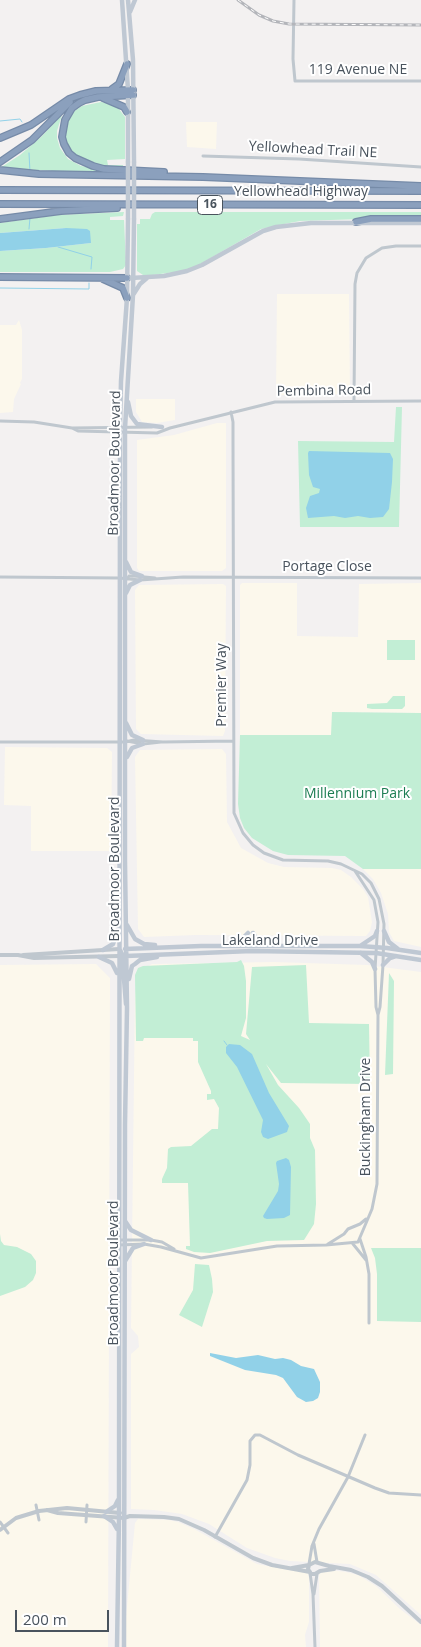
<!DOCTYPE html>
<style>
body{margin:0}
#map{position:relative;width:421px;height:1647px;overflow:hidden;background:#f3f1f1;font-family:"Open Sans",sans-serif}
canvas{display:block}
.scale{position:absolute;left:15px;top:1610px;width:94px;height:22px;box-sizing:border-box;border:2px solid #49535d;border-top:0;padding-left:6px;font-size:15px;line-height:18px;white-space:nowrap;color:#49535d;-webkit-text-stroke:4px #fff;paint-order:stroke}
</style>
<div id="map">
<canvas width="421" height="1647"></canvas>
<div class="scale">200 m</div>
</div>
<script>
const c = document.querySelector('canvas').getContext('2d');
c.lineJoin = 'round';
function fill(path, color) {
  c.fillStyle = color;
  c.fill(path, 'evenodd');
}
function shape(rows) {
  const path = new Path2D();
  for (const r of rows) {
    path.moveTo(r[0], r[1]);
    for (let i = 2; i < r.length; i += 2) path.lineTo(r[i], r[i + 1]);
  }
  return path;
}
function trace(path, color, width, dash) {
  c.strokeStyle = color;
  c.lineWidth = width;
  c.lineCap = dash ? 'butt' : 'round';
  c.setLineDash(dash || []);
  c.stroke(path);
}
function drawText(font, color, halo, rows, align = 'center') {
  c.font = font + ' "Open Sans",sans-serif';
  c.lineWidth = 4;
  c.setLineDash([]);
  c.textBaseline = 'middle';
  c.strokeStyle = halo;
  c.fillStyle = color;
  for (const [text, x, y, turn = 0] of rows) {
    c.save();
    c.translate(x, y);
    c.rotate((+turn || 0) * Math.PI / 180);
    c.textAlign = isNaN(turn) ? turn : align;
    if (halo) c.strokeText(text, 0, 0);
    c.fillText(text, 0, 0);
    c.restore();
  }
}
fill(shape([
 [186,122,217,122,216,149,187,147],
 [277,294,349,294,350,394,276,395],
 [19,320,22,330,22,379,20,383,21,384,14,399,13,412,0,413,0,325,16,325],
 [136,399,175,399,175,420,157,423,142,422,136,412],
 [217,423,226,423,226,568,222,571,139,571,137,568,137,440,174,435],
 [242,583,297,583,297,636,358,637,359,584,421,583,421,713,332,712,332,735,240,735,240,585],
 [223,584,226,586,225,731,223,736,141,734,136,729,135,590,139,585],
 [5,747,107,748,112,752,111,851,31,851,31,806,4,805],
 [222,749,226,754,227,822,241,848,268,863,284,867,332,868,341,870,351,877,363,889,368,897,372,922,370,931,366,936,196,935,144,937,138,929,135,757,140,750],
 [363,869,421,869,421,947,394,941,389,932,388,914,381,893,373,879],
 [274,962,367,965,421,972,421,1615,376,1575,350,1564,290,1561,275,1558,247,1548,209,1524,182,1514,154,1510,131,1509,131,1354,139,1347,138,1336,131,1328,135,994,143,969,152,964],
 [96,964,110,978,108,1647,0,1647,0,965],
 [138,1519,169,1520,178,1522,194,1529,257,1564,288,1570,307,1571,309,1578,309,1622,305,1635,306,1647,126,1647,126,1617,135,1523],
 [330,1570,346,1572,358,1575,376,1586,400,1609,421,1625,421,1647,320,1647,319,1575,322,1572]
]), '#fcf8ec');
fill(shape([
 [101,102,116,105,125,117,125,159,107,160,108,165,123,165,123,168,95,165,85,162,71,153,64,137,66,122,73,112,82,106],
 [62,115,57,131,57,138,60,148,68,159,81,166,107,171,54,171,0,168,20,155,41,137],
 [124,212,123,216,110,217,110,220,124,220,126,265,123,269,110,272,0,272,0,251,46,248,91,243,66,228,0,233,0,223,58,215],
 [155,212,421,212,421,217,300,221,279,225,261,229,195,267,182,271,153,275,143,275,137,271,137,224,140,224,140,219,150,219,152,214],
 [396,407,402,407,399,527,300,527,298,441,394,442],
 [387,640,415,640,415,660,387,660],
 [393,696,405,696,405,706,402,709,372,709,367,708,367,704,387,703],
 [332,712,421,713,421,869,363,869,345,856,288,855,273,851,252,838,244,828,240,818,238,804,240,735,331,735],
 [241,960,244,966,246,981,246,1018,241,1036,250,1040,246,1034,252,967,306,965,309,1023,369,1024,370,1084,281,1083,266,1064,278,1085,299,1108,310,1124,310,1138,315,1150,316,1204,314,1224,304,1240,267,1241,210,1253,194,1252,186,1249,186,1246,190,1246,188,1183,162,1183,162,1179,167,1168,168,1149,171,1147,191,1146,212,1129,218,1129,219,1108,214,1099,207,1100,207,1094,211,1094,211,1091,198,1062,198,1041,193,1041,193,1038,144,1038,143,1041,136,1041,135,975,138,968,143,966,237,962],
 [389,973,394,981,393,1074,385,1075],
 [0,1234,1,1241,4,1245,17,1247,31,1254,36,1261,36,1273,33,1280,25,1287,0,1296],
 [371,1248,421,1248,421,1322,377,1321,377,1274,375,1258],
 [195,1264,209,1265,212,1279,213,1292,202,1327,179,1315,193,1290]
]), '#c2eed5');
fill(shape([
 [66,228,87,229,90,231,91,243,46,248,0,251,0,233],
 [309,451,390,453,393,459,392,482,389,509,383,517,370,518,358,516,345,518,334,516,308,518,306,508,310,496,319,493,320,489,313,487,309,475,308,453],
 [229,1044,240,1045,252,1054,269,1093,289,1126,287,1132,268,1139,263,1137,261,1132,263,1120,237,1067,226,1053,226,1047],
 [286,1158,289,1160,291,1167,290,1215,284,1218,267,1219,264,1218,263,1216,278,1191,279,1184,276,1163,277,1161],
 [210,1353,236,1358,258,1355,275,1359,283,1358,291,1360,301,1366,314,1369,320,1382,320,1392,318,1398,313,1401,306,1402,297,1397,283,1378,276,1375,245,1370,210,1356]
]), '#91d1e8');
trace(shape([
 [0,121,20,119,22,122],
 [29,153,30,172],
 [29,229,30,218],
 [58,247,92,257,91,269],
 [0,288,89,289,89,283],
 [224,1041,227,1045]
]), '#91d1e8', 1);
const motorway = shape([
 [112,89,119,84,127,64],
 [133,95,98,97,85,100,79,103,72,108,65,120,62,137,64,144,69,153,75,158,93,166,104,169,164,172],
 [103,98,124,107,127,112],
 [0,138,31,125,69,99,80,95,96,91,133,90],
 [0,162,32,140,70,102],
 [0,170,39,174,203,177,421,186],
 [0,190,421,191],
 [0,204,421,205],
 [0,219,61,211,117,208],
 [356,222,371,219,421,219],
 [0,277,127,278],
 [103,279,123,288,127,298]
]);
trace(motorway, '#768ba8', 8);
trace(shape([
 [294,0,293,59,295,81,421,81],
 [203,156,299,159,421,167],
 [354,401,355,284,357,273,366,258,382,248,396,246,421,246],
 [231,412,233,422,233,443,234,813,243,833,253,845,264,853,283,860,328,861,341,864,362,874,371,883,379,899,384,924,383,965,380,1007,378,1015],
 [0,421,34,422,72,428,152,427],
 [72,428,78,431,157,433,170,428,275,402,421,401],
 [0,577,119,578,140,580,183,577,421,578],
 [127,579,129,576,134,576,155,578],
 [127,741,143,744,161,742],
 [0,742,125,742,134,740,163,742,233,741],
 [360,1239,366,1257,369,1274,369,1323],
 [115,1241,119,1245,144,1244,161,1247,201,1258,277,1246,326,1245,358,1242,372,1209,377,1184,378,1015,376,1007,375,969,378,922,374,900,355,871],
 [115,1241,119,1240,151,1240,162,1242,174,1249],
 [328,1244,344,1234,348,1229,360,1224,366,1219],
 [353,1244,366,1260],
 [36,1505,39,1520],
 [0,1522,8,1533],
 [86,1522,87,1505],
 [215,1537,247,1480,250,1465,250,1441,255,1435,260,1435,298,1455,375,1488,389,1493,421,1495],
 [314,1544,317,1562],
 [309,1564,312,1546,319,1529,348,1477,365,1435],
 [310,1573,313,1594,315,1647],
 [314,1594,317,1574]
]), '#bfc7ce', 3);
trace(shape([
 [0,955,18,955,34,958,119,956],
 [23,955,119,949],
 [47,1510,58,1513,124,1518,130,1516,164,1517,179,1519,204,1530,253,1558,272,1565,310,1572],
 [0,1530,16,1518,39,1511,67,1508,120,1513],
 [292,1568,309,1565],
 [320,1571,315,1574,311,1574,308,1569,309,1565,315,1562,329,1566,351,1570,368,1577,382,1586,421,1622],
 [320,1571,334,1569]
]), '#bfc7ce', 4);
trace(shape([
 [122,0,128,90,128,162],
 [128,0,133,60,134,162],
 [130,12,135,0],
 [131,278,164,276,187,271,202,265,263,231,276,227,311,223,421,223],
 [133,295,140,284,147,278],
 [128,402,131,416,137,424,162,427],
 [126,562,131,572,142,576],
 [126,593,130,585,140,580],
 [126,723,132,735,143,740],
 [127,757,132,748,143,744],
 [127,925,135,939,144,944,155,945],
 [384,931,389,942,398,949],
 [253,933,258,941,266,945],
 [234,945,240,941,248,933],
 [360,946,375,936,377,931],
 [125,949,201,946,360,946,387,948,421,953],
 [103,950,113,944,118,929],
 [120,950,122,954,126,1004],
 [361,953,372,962,375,969],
 [126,956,252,951,376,953,421,960],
 [99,957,112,963,117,973],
 [383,965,390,958,396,956],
 [129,979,132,966,135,964,140,960,157,957],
 [125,1221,131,1230,151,1240],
 [125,1261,133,1248,144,1244],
 [106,1512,115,1506,118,1500],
 [104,1516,113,1522,117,1529],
 [117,1647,119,1517,120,427,121,381,127,298,128,219],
 [124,1647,125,1124,127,1008,125,862,125,428,133,295,134,219]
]), '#bfc8d3', 4.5);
trace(motorway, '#8ba0bd', 5.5);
const rail = shape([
 [238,0,259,15,273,21,289,24,421,25]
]);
trace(rail, '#b3b5ba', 3);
trace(rail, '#fff', 1, [4]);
trace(shape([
 [128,162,128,219],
 [134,219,134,162]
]), '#bfc8d3', 4.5);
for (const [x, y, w] of [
 [210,205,25]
]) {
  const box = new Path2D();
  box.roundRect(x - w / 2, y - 9.5, w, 19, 4);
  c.fillStyle = '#fff';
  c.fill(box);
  trace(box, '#49535d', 1);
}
drawText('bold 12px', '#49535d', null, [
 ["16",210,205]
]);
drawText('14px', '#49535d', '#fff', [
 ["119 Avenue NE",358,70],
 ["Yellowhead Trail NE",313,150,3],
 ["Yellowhead Highway",301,192],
 ["Pembina Road",324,391,-1],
 ["Broadmoor Boulevard",115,463,-89],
 ["Portage Close",327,567],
 ["Premier Way",222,685,-90],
 ["Broadmoor Boulevard",115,869,-90],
 ["Lakeland Drive",270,941],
 ["Buckingham Drive",366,1117,-90],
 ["Broadmoor Boulevard",114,1273,-90]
]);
drawText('14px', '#1c7d52', '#fff', [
 ["Millennium Park",357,794]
]);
</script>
